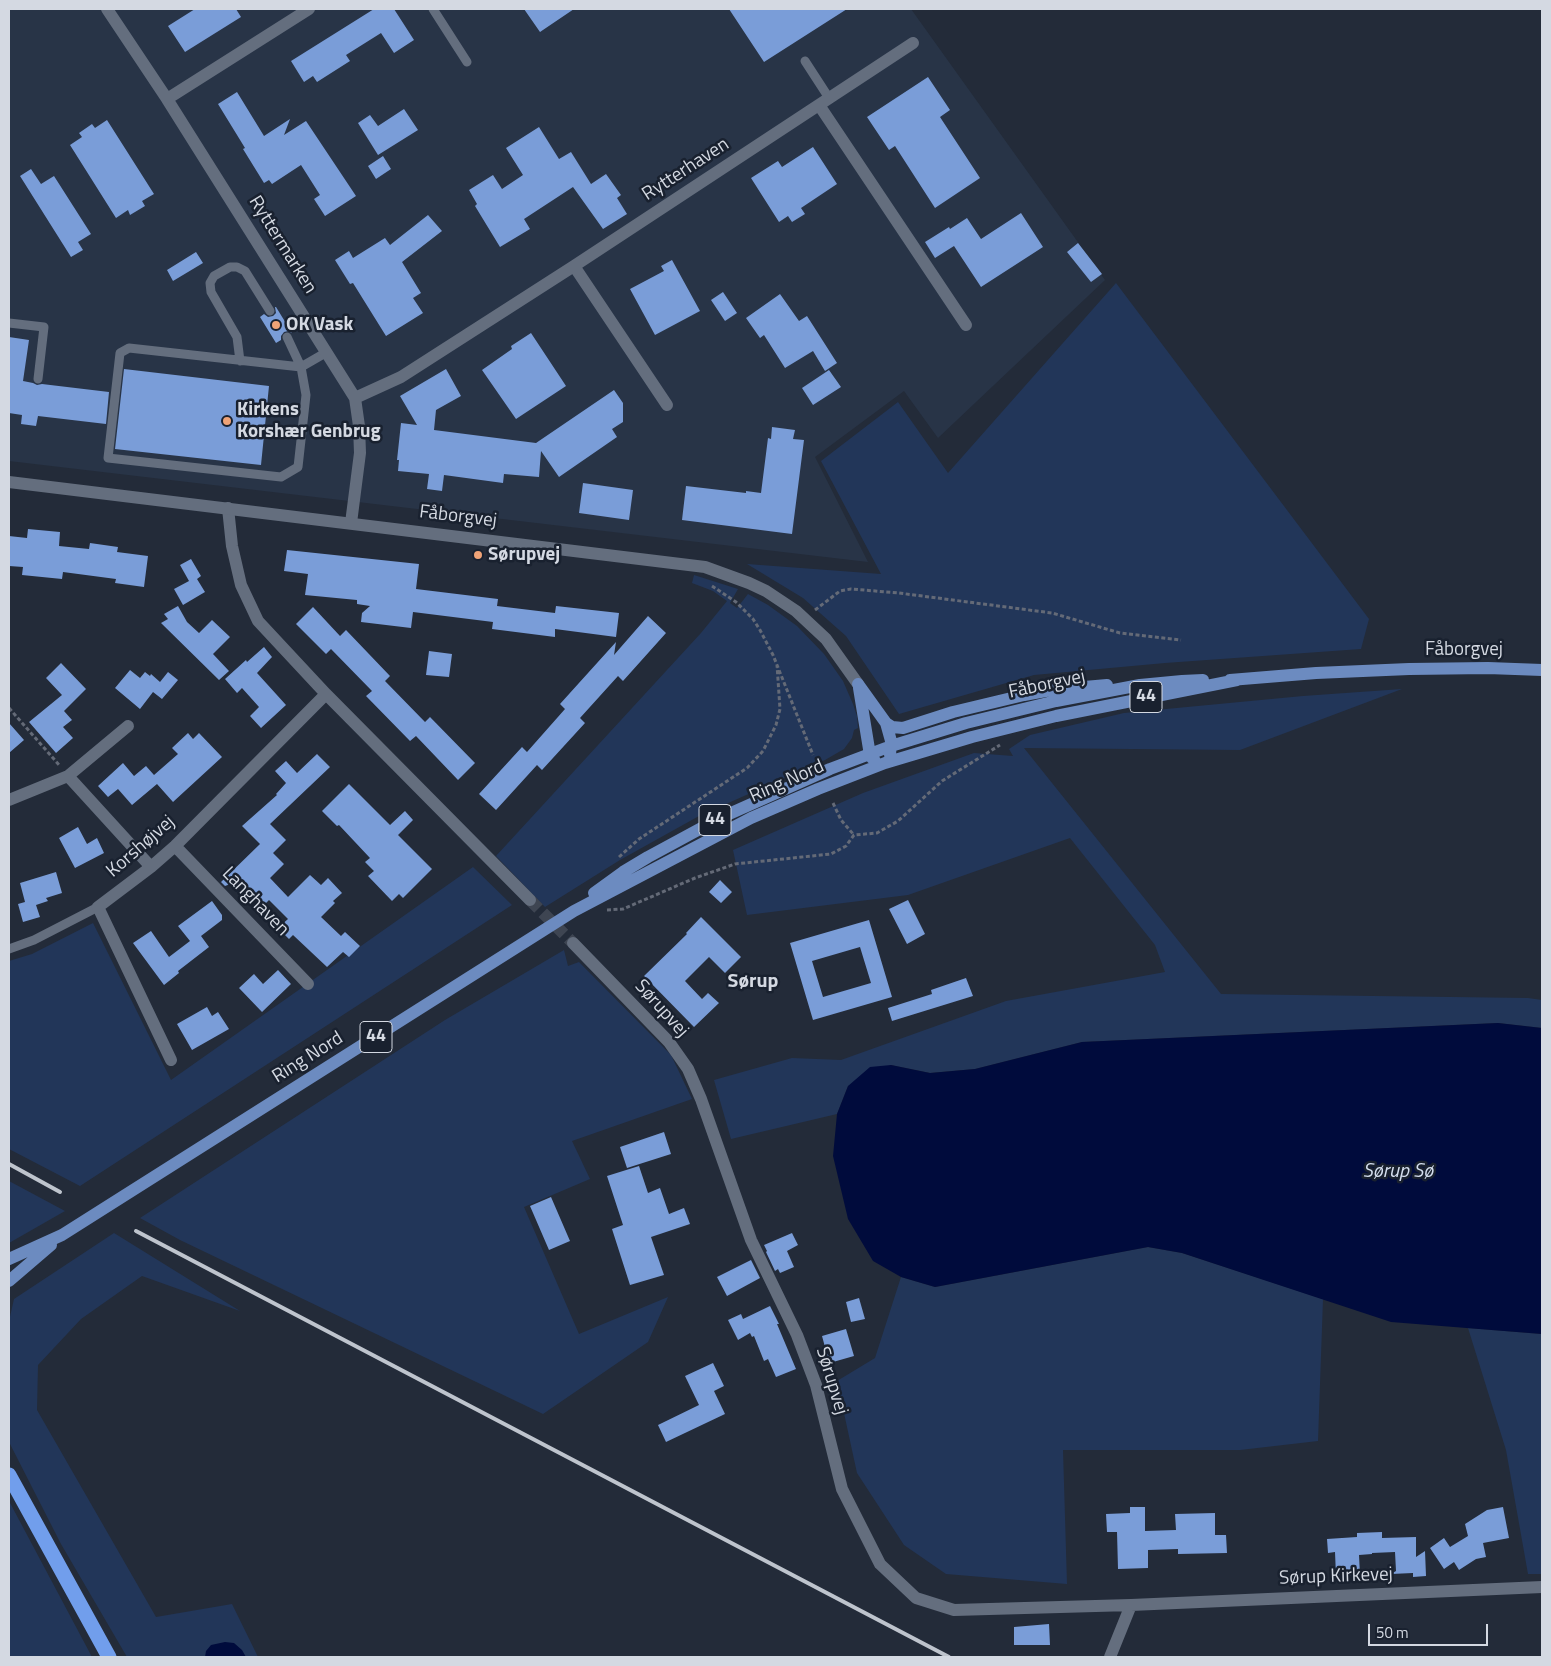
<!DOCTYPE html>
<meta charset="utf-8">
<style>
body{margin:0}
#map{position:relative;width:1551px;height:1666px;overflow:hidden;background:#232b39;font-family:"Titillium Web",sans-serif}
canvas{display:block}
.frame{position:absolute;inset:0;border:10px solid #d4d9e2;pointer-events:none}
.scale{position:absolute;left:1368px;top:1624px;width:120px;height:22px;box-sizing:border-box;border:2px solid #d4d9e2;border-top:0;padding-left:6px;font-size:15px;line-height:18px;white-space:nowrap;color:#d4d9e2;-webkit-text-stroke:4px #19212f;paint-order:stroke}
</style>
<div id="map">
<canvas width="1551" height="1666"></canvas>
<div class="frame"></div>
<div class="scale">50 m</div>
</div>
<script>
const c = document.querySelector('canvas').getContext('2d');
c.lineJoin = 'round';
function fill(path, color) {
  c.fillStyle = color;
  c.fill(path, 'evenodd');
}
function shape(rows) {
  const path = new Path2D();
  for (const r of rows) {
    path.moveTo(r[0], r[1]);
    for (let i = 2; i < r.length; i += 2) path.lineTo(r[i], r[i + 1]);
  }
  return path;
}
function trace(path, color, width, dash) {
  c.strokeStyle = color;
  c.lineWidth = width;
  c.lineCap = dash ? 'butt' : 'round';
  c.setLineDash(dash || []);
  c.stroke(path);
}
function drawText(font, color, halo, rows, align = 'center') {
  c.font = font + ' "Titillium Web",sans-serif';
  c.lineWidth = 5;
  c.setLineDash([]);
  c.textBaseline = 'middle';
  c.strokeStyle = halo;
  c.fillStyle = color;
  for (const [text, x, y, turn = 0] of rows) {
    c.save();
    c.translate(x, y);
    c.rotate((+turn || 0) * Math.PI / 180);
    c.textAlign = isNaN(turn) ? turn : align;
    if (halo) c.strokeText(text, 0, 0);
    c.fillText(text, 0, 0);
    c.restore();
  }
}
fill(shape([
 [9,9,911,9,1105,280,938,438,904,391,815,457,868,562,9,461]
]), '#283447');
fill(shape([
 [1116,283,1369,619,1361,649,1165,663,1034,675,899,714,846,636,803,598,747,564,881,574,821,461,898,402,948,473],
 [694,575,738,589,730,603,737,608,748,594,768,605,797,626,824,654,843,681,853,704,857,716,858,728,854,730,852,738,844,749,825,760,699,816,620,860,545,907,496,856,701,633,727,601,713,591,692,583],
 [1402,689,1240,750,1024,748,1221,994,1528,998,1542,1000,1542,1028,1498,1023,1082,1042,975,1069,930,1073,891,1065,848,1086,837,1114,731,1139,714,1080,792,1058,841,1060,1006,1001,1165,972,1155,945,1070,838,908,895,747,915,733,850,863,793,974,753,1013,756,1009,749,1030,735,1124,713,1303,696],
 [473,867,512,905,80,1186,9,1149,9,961,32,954,93,923,171,1080],
 [564,950,568,966,579,962,671,1055,692,1099,572,1141,590,1179,524,1207,579,1334,668,1297,648,1342,543,1414,180,1240,140,1218,445,1020],
 [9,1181,65,1211,9,1243],
 [114,1233,240,1311,142,1276,81,1319,38,1365,37,1410,156,1617,232,1604,258,1657,127,1657,61,1544,9,1442,9,1321,14,1299],
 [1148,1247,1182,1253,1323,1299,1318,1441,1240,1450,1063,1450,1067,1584,946,1574,904,1545,857,1473,837,1381,875,1358,901,1277,935,1287],
 [1468,1328,1542,1334,1542,1574,1528,1574,1506,1450],
 [9,1501,92,1657,11,1657,9,1655]
]), '#223659');
fill(shape([
 [1498,1023,1542,1028,1542,1334,1391,1322,1182,1253,1148,1247,935,1287,901,1277,873,1261,848,1219,833,1156,837,1114,848,1086,870,1067,891,1065,930,1073,975,1069,1082,1042],
 [225,1642,234,1643,242,1650,246,1657,205,1657,206,1651,211,1645]
]), '#000b3c');
fill(shape([
 [195,9,236,9,241,17,185,52,168,26],
 [374,9,394,9,414,40,394,53,381,33,346,55,350,61,317,82,313,76,304,82,291,61],
 [524,9,574,9,540,32],
 [729,9,847,9,764,62],
 [928,77,950,110,940,117,980,178,935,208,895,146,889,150,867,117],
 [237,92,264,136,290,119,284,135,306,121,356,196,325,216,314,199,320,195,301,165,272,184,269,180,264,183,243,149,245,148,218,104],
 [404,109,418,130,378,155,358,123,370,115,378,126],
 [107,120,154,194,142,201,145,206,130,215,128,210,116,218,70,145,82,137,79,133,92,124,95,128],
 [539,127,559,159,571,152,591,184,606,174,621,195,617,198,627,214,603,229,573,187,524,219,530,229,500,247,475,206,477,204,469,190,493,175,502,189,523,175,506,148],
 [813,147,837,184,801,208,805,214,792,222,788,216,779,222,751,178,778,161,782,167],
 [383,156,391,169,376,179,368,166],
 [31,169,41,184,54,176,91,234,78,242,83,250,71,257,20,176],
 [1021,213,1043,247,981,287,954,246,935,258,925,242,949,227,950,229,967,218,981,239],
 [428,215,442,231,402,262,421,293,413,298,423,313,386,336,353,283,350,284,335,260,349,251,353,258,385,238,390,245],
 [1078,243,1102,274,1091,282,1067,252],
 [196,252,203,263,173,281,167,270],
 [672,260,700,311,655,335,630,289,664,271,661,266],
 [723,292,737,313,725,321,711,300],
 [780,294,799,321,807,316,837,363,825,371,813,351,785,368,764,335,760,338,746,318],
 [275,307,276,307,292,333,288,331,284,332,281,336,281,340,276,343,260,317,264,314,268,317,273,316,276,313],
 [531,333,566,386,516,419,482,370,512,349,511,346],
 [9,337,29,340,23,381,33,383,37,385,42,384,109,392,106,424,38,416,36,426,21,424,22,415,9,413],
 [124,369,269,386,261,465,115,449],
 [446,369,461,396,436,410,434,430,536,443,614,390,623,403,623,422,612,429,617,437,559,477,541,451,539,477,504,474,503,483,444,475,442,491,427,489,429,474,398,471,399,460,397,460,401,423,417,425,400,396],
 [829,370,841,387,813,405,802,388],
 [772,427,795,430,793,439,804,440,792,534,682,520,686,486,746,493,746,491,761,493,768,438,771,439],
 [583,483,633,490,629,520,579,513],
 [28,529,60,532,59,546,89,549,90,543,118,547,117,552,148,556,144,587,115,583,116,579,63,572,62,579,22,575,23,567,9,566,9,536,27,538],
 [287,550,419,564,416,589,498,599,497,606,555,613,556,606,619,613,616,637,555,629,555,637,492,629,493,622,413,612,411,628,361,622,362,613,370,606,357,604,357,600,305,595,308,574,284,571],
 [191,559,201,576,197,579,205,592,183,605,174,589,189,581,180,565],
 [178,606,187,622,199,633,212,620,230,637,213,654,229,671,219,680,161,623,168,619,164,614],
 [313,607,340,636,346,630,390,676,385,681,425,722,430,717,475,763,458,780,416,736,410,741,366,696,372,691,331,649,326,654,296,624],
 [648,616,666,633,623,681,618,676,580,718,585,723,542,770,537,765,496,810,479,794,522,747,527,752,565,709,560,704,616,642,614,655],
 [264,647,272,657,257,673,286,705,261,728,250,716,259,707,242,688,237,693,225,679,246,660,247,662],
 [429,651,452,654,449,677,426,675],
 [61,663,86,689,64,711,72,720,63,727,73,738,56,753,29,722,62,695,46,678],
 [130,670,140,678,145,672,150,676,151,674,160,682,168,672,178,680,162,699,153,692,140,709,115,688],
 [9,723,24,740,9,753],
 [188,733,193,739,199,733,222,757,173,802,157,784,132,805,118,789,108,797,98,786,123,763,134,776,146,766,154,775,178,754,172,748],
 [317,754,330,767,270,824,286,840,273,853,284,864,270,878,288,897,310,875,321,885,328,878,342,893,333,901,335,903,321,917,341,936,345,932,360,946,349,957,343,952,327,967,293,935,289,939,278,928,288,919,269,900,257,912,232,886,241,880,225,886,221,882,260,844,242,826,277,795,276,794,286,783,275,771,286,761,297,773],
 [349,784,390,825,405,811,413,820,398,835,432,869,403,898,399,894,392,901,368,876,374,871,365,862,370,858,339,825,337,826,322,811],
 [78,827,87,844,97,838,104,853,75,868,59,838],
 [56,872,62,893,46,898,48,901,36,905,40,917,23,922,18,904,25,902,20,883],
 [720,880,732,892,721,903,709,892],
 [908,900,925,934,907,944,889,909],
 [212,901,222,915,222,920,201,936,209,947,178,971,179,973,164,985,133,943,151,931,169,957,190,941,178,926],
 [701,917,741,957,725,973,709,957,685,981,702,999,708,993,719,1003,694,1027,644,976,687,934,686,933],
 [869,920,892,997,813,1020,790,943],
 [860,947,871,983,823,997,812,961],
 [278,970,291,984,262,1012,239,988,254,974,263,984],
 [966,978,973,996,892,1021,888,1008,932,994,931,990],
 [207,1007,212,1016,218,1012,229,1029,192,1050,177,1024],
 [664,1132,671,1154,627,1168,620,1147],
 [639,1166,648,1193,660,1188,669,1214,684,1208,690,1224,651,1237,664,1275,630,1285,612,1229,623,1225,607,1176],
 [551,1197,570,1241,549,1250,530,1206],
 [792,1233,798,1245,787,1251,794,1267,780,1273,778,1269,775,1271,766,1252,767,1251,764,1245],
 [751,1260,760,1278,727,1296,717,1277],
 [859,1298,865,1319,851,1322,846,1302],
 [770,1306,779,1324,777,1324,796,1369,776,1377,768,1359,764,1361,754,1336,752,1337,750,1333,738,1340,728,1320,741,1314,743,1319],
 [846,1329,854,1356,833,1362,831,1357,828,1358,822,1336],
 [713,1363,724,1386,714,1391,725,1414,666,1442,658,1425,699,1405,685,1376],
 [1130,1507,1145,1507,1145,1531,1176,1530,1175,1514,1215,1513,1215,1535,1226,1535,1227,1553,1178,1554,1178,1549,1148,1550,1148,1568,1118,1569,1117,1532,1107,1532,1106,1514,1130,1513],
 [1503,1507,1509,1538,1483,1543,1486,1557,1476,1559,1459,1570,1454,1562,1444,1569,1430,1548,1444,1538,1450,1547,1468,1536,1465,1524,1487,1510],
 [1382,1532,1382,1538,1416,1537,1416,1557,1425,1551,1426,1576,1413,1577,1413,1573,1391,1574,1396,1571,1395,1552,1372,1553,1372,1554,1359,1555,1360,1575,1336,1576,1335,1552,1328,1553,1327,1539,1357,1537,1357,1533],
 [1049,1624,1050,1645,1014,1645,1014,1627]
]), '#7a9dd8');
trace(shape([
 [530,900,573,943]
]), '#3e4552', 12, [12, 6]);
trace(shape([
 [712,586,736,602,753,619,760,630,773,655,813,755],
 [815,610,840,591,851,589,899,593,1052,613,1120,633,1181,640],
 [9,708,60,766],
 [833,803,841,820,854,835],
 [619,857,639,839,747,768,763,751,776,725,780,709,777,665],
 [607,910,623,909,695,878,735,864,831,854,846,846,854,835,877,833,898,821,942,781,1000,745]
]), '#646a77', 3, [4, 2.5]);
trace(shape([
 [433,9,467,62],
 [805,61,829,98],
 [9,323,44,327,38,379],
 [287,337,301,367],
 [240,361,237,337,211,292,210,283,214,276,230,267,237,267,245,271,270,311],
 [301,367,129,348,120,353,108,458,281,477,298,467,306,395,301,367,327,352],
 [9,949,34,940,98,907]
]), '#646e7e', 9);
trace(shape([
 [107,9,167,99,355,398,359,426,360,453,351,523],
 [167,99,309,9],
 [819,105,966,325],
 [574,266,667,405],
 [355,398,401,377,574,266,913,43],
 [228,508,232,546,241,585,258,621,326,694,530,900],
 [68,776,151,867],
 [9,800,68,776,128,726],
 [175,846,308,984],
 [573,943,669,1042,688,1069,701,1099,751,1240,797,1335,816,1385,842,1489,880,1564,916,1598,954,1610,1131,1605,1542,1587],
 [171,1060,98,907,151,867,175,846,326,694],
 [1110,1657,1131,1605]
]), '#646e7e', 12);
trace(shape([
 [9,482,705,567,749,583,766,591,796,611,826,639,858,684]
]), '#646e7e', 12);
trace(shape([
 [1230,680,1316,673,1409,669,1488,668,1542,670],
 [858,684,886,723,891,741,890,755],
 [859,688,869,749,872,758,875,761],
 [886,723,892,727,903,728,953,712,1024,695,1051,690,1107,685],
 [594,893,623,872,648,857,720,818,830,769,891,746,966,723,1056,701,1140,685,1182,681,1203,680],
 [9,1259,62,1235,574,911,751,818,818,789,885,763,972,737,1056,716,1237,680],
 [9,1281,51,1245]
]), '#6c8bc0', 12);
trace(shape([
 [9,1475,109,1657]
]), '#719eec', 15);
trace(shape([
 [9,1164,60,1192],
 [136,1231,949,1657]
]), '#bec4cd', 4);
for (const [x, y, r, color] of [
 [276,325,5,"#efa377"],
 [227,421,5,"#efa377"],
 [478,555,5,"#efa377"]
]) {
  const dot = new Path2D();
  dot.arc(x, y, r, 0, 2 * Math.PI);
  c.fillStyle = color;
  c.fill(dot);
  trace(dot, '#19212f', 2);
}
for (const [x, y, w] of [
 [1146,697,32],
 [715,820,32],
 [376,1037,32]
]) {
  const box = new Path2D();
  box.roundRect(x - w / 2, y - 15.5, w, 31, 4);
  c.fillStyle = '#19212f';
  c.fill(box);
  trace(box, '#d4d9e2', 1);
}
drawText('bold 18px', '#d4d9e2', null, [
 ["44",1146,697],
 ["44",715,820],
 ["44",376,1037]
]);
drawText('19px', '#d4d9e2', '#19212f', [
 ["Rytterhaven",686,170,-33],
 ["Ryttermarken",282,245,58],
 ["Fåborgvej",458,517,7],
 ["Fåborgvej",1464,650],
 ["Fåborgvej",1047,685,-12],
 ["Ring Nord",787,782,-24],
 ["Korshøjvej",141,847,-41],
 ["Langhaven",255,902,46],
 ["Sørupvej",661,1009,48],
 ["Ring Nord",308,1058,-32],
 ["Sørupvej",831,1381,73],
 ["Sørup Kirkevej",1336,1577,-2]
]);
drawText('bold 19px', '#d4d9e2', '#19212f', [
 ["OK Vask",286,325],
 ["Kirkens",237,410],
 ["Korshær Genbrug",237,432],
 ["Sørupvej",488,555]
], 'left');
drawText('bold 20px', '#d4d9e2', '#19212f', [
 ["Sørup",753,982]
]);
drawText('italic 20px', '#d5dfef', '#19212f', [
 ["Sørup Sø",1398,1172]
]);
</script>
